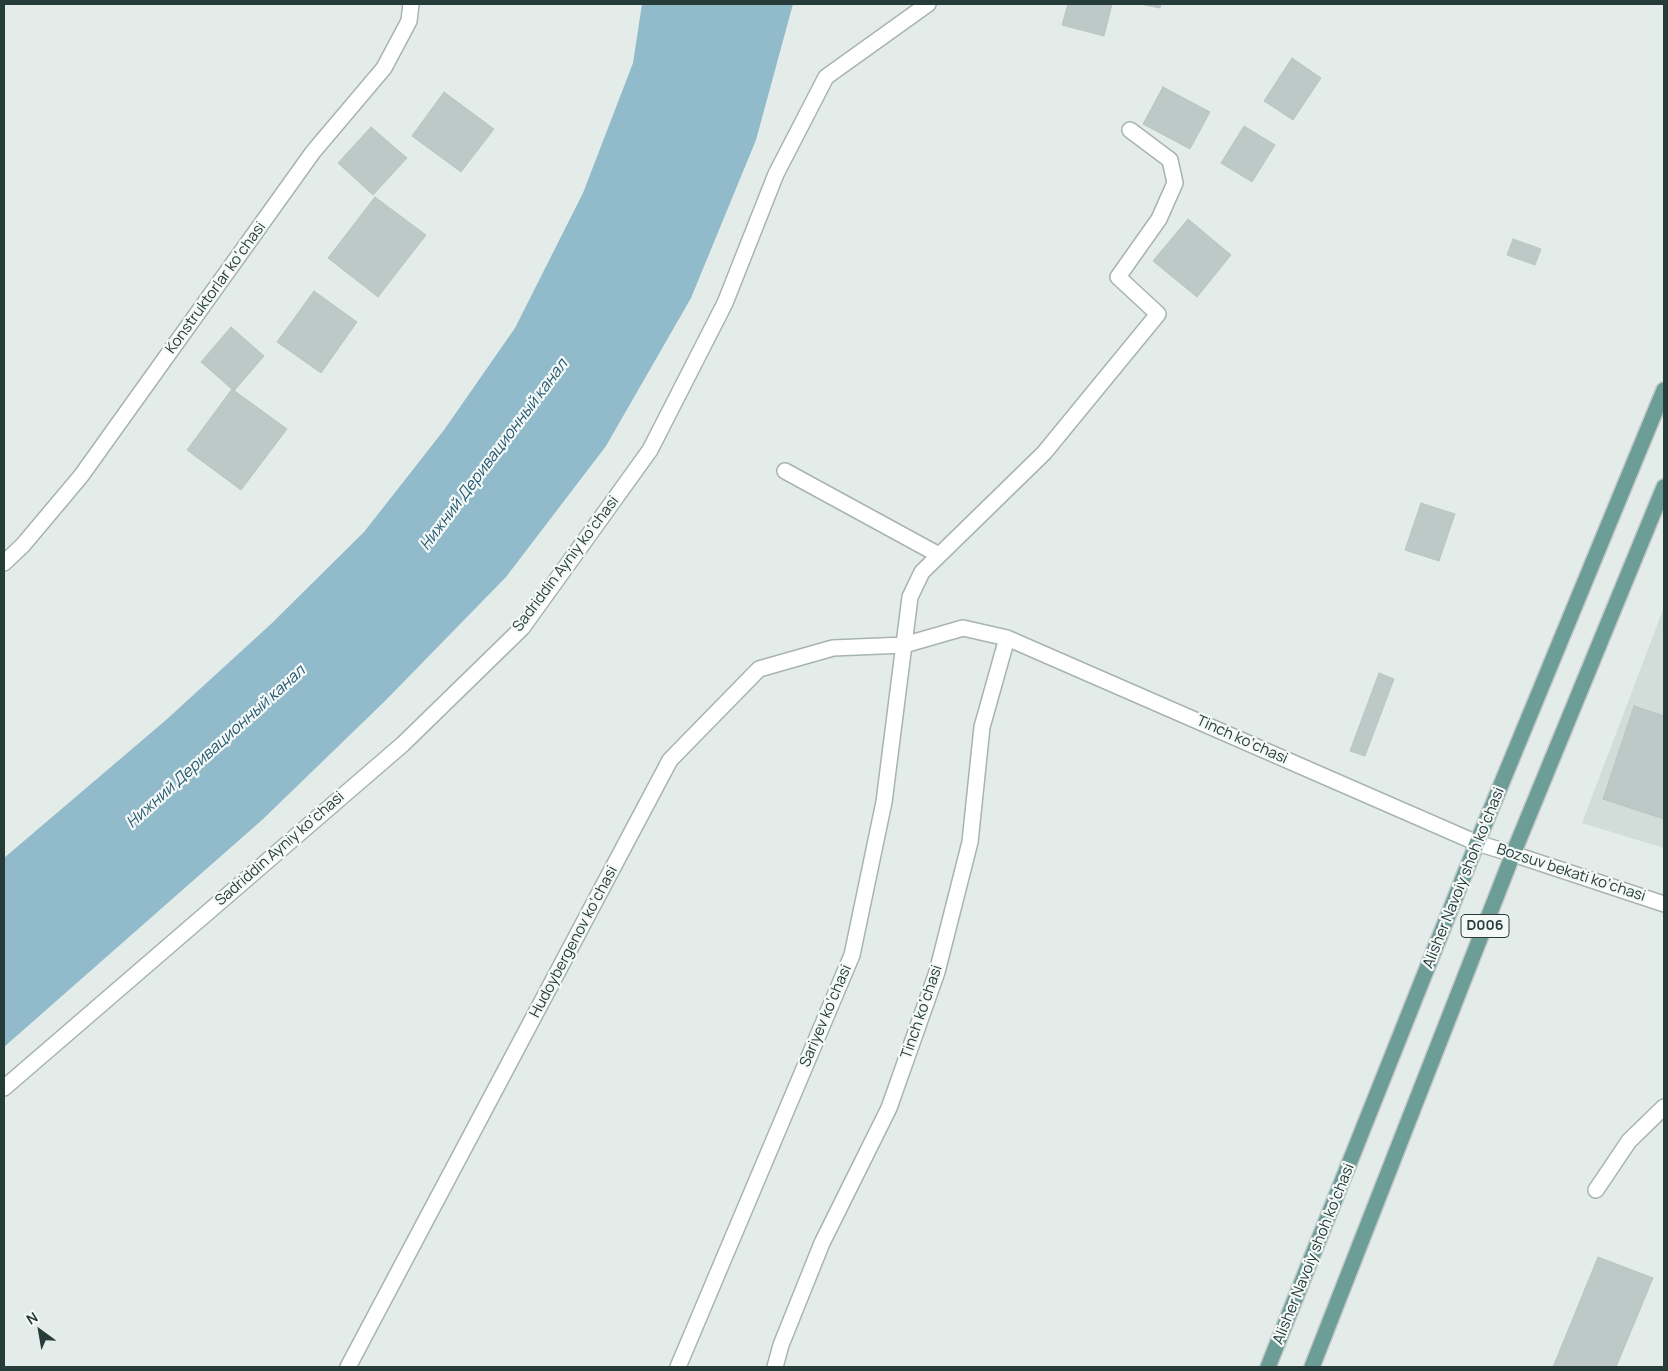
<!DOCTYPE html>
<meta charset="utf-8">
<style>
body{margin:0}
#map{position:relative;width:1668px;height:1371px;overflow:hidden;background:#e4ece9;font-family:Manrope,sans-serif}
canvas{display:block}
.frame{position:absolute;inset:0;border:5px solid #253c39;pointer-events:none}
.north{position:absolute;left:15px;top:1306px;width:50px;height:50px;-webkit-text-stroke:4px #f4f9f7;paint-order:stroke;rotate:328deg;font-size:14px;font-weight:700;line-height:20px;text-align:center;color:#253c39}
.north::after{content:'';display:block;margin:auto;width:18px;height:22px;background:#253c39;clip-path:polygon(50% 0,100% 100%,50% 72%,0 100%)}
</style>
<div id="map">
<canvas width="1668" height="1371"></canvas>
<div class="frame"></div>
<div class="north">N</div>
</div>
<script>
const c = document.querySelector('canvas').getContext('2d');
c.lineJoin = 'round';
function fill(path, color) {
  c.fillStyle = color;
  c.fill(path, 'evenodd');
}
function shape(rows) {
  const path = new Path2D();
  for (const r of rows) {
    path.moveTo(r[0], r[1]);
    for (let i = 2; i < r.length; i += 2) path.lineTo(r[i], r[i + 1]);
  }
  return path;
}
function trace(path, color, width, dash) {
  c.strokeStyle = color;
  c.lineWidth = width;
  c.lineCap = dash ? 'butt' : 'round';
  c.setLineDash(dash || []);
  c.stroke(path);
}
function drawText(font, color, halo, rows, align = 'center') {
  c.font = font + ' Manrope,sans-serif';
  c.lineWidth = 4.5;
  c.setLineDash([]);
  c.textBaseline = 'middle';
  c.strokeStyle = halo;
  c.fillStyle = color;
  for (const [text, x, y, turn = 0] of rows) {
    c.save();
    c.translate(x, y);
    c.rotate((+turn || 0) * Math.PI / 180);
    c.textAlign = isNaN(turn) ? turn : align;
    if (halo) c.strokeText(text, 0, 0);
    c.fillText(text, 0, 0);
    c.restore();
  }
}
fill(shape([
 [1664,607,1664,848,1582,823]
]), '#d2dcd8');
fill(shape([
 [642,4,793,4,756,140,691,298,606,446,506,577,385,701,262,820,4,1047,4,858,166,720,271,624,364,532,444,430,515,328,583,193,633,63]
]), '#91bacb');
const building = shape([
 [1068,4,1112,4,1104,36,1062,25,1068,4],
 [1140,4,1161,4,1160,8,1140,4],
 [1292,58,1321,78,1293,120,1264,101,1292,58],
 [1163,87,1210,112,1190,149,1143,124,1163,87],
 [444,92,494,129,461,172,412,136,444,92],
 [1244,126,1275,145,1252,182,1221,163,1244,126],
 [371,127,407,158,373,195,338,163,371,127],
 [375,197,426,235,378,297,328,258,375,197],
 [1188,219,1231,255,1197,297,1153,261,1188,219],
 [1513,239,1541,249,1535,265,1507,255,1513,239],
 [314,291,357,322,321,373,277,342,314,291],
 [231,327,264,356,234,391,201,362,231,327],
 [232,389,287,429,241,490,187,450,232,389],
 [1421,503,1455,514,1439,561,1405,550,1421,503],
 [1379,673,1394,679,1365,756,1350,751,1379,673],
 [1634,706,1664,716,1664,819,1603,799,1634,706],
 [1598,1257,1653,1278,1616,1367,1553,1367,1598,1257]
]);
fill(building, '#bcc9c6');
trace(building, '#b7c5c1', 1);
const service = shape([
 [1596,1190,1629,1141,1664,1107]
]);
const minor = shape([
 [785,471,939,555],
 [4,563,23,545,81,476,313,152,384,68,409,21,411,4],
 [4,1088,403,744,522,628,650,450,725,303,776,174,826,77,928,4],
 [348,1367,670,760,759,669,833,648,904,645,963,628,1007,638,1477,843,1513,854,1664,904],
 [678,1367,852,955,884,802,910,597,922,572,1044,453,1158,314,1118,277,1159,219,1175,183,1170,160,1130,130],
 [775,1367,781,1345,822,1243,889,1108,937,972,970,842,982,727,1007,638]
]);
const primary = shape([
 [1268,1367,1477,843,1664,390],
 [1312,1367,1513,854,1664,487]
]);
trace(service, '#a7b4b1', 18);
trace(minor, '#a7b4b1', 18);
trace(primary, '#c2c8c8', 18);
trace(service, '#fff', 15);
trace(minor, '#fff', 15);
trace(primary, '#6d9d97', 15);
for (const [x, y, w] of [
 [1485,926,48]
]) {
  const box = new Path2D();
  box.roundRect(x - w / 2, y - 11.5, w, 23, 4);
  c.fillStyle = '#f4f9f7';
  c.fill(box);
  trace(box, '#253c39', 1);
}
drawText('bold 14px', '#253c39', null, [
 ["D006",1485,926]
]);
drawText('15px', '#253c39', '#f4f9f7', [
 ["Konstruktorlar ko‘chasi",216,288,-54],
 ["Sadriddin Ayniy ko‘chasi",566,564,-53],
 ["Tinch ko‘chasi",1242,740,24],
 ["Sadriddin Ayniy ko‘chasi",280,849,-41],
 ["Bozsuv bekati ko‘chasi",1571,873,18],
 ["Alisher Navoiy shoh koʻchasi",1464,878,-68],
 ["Hudoybergenov ko‘chasi",574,942,-62],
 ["Tinch ko‘chasi",922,1012,-71],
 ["Sariyev ko‘chasi",826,1016,-67],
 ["Alisher Navoiy shoh koʻchasi",1314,1254,-68]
]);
drawText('italic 16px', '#255a72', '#f4f9f7', [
 ["Нижний Деривационный канал",494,455,-53],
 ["Нижний Деривационный канал",216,747,-42]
]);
</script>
